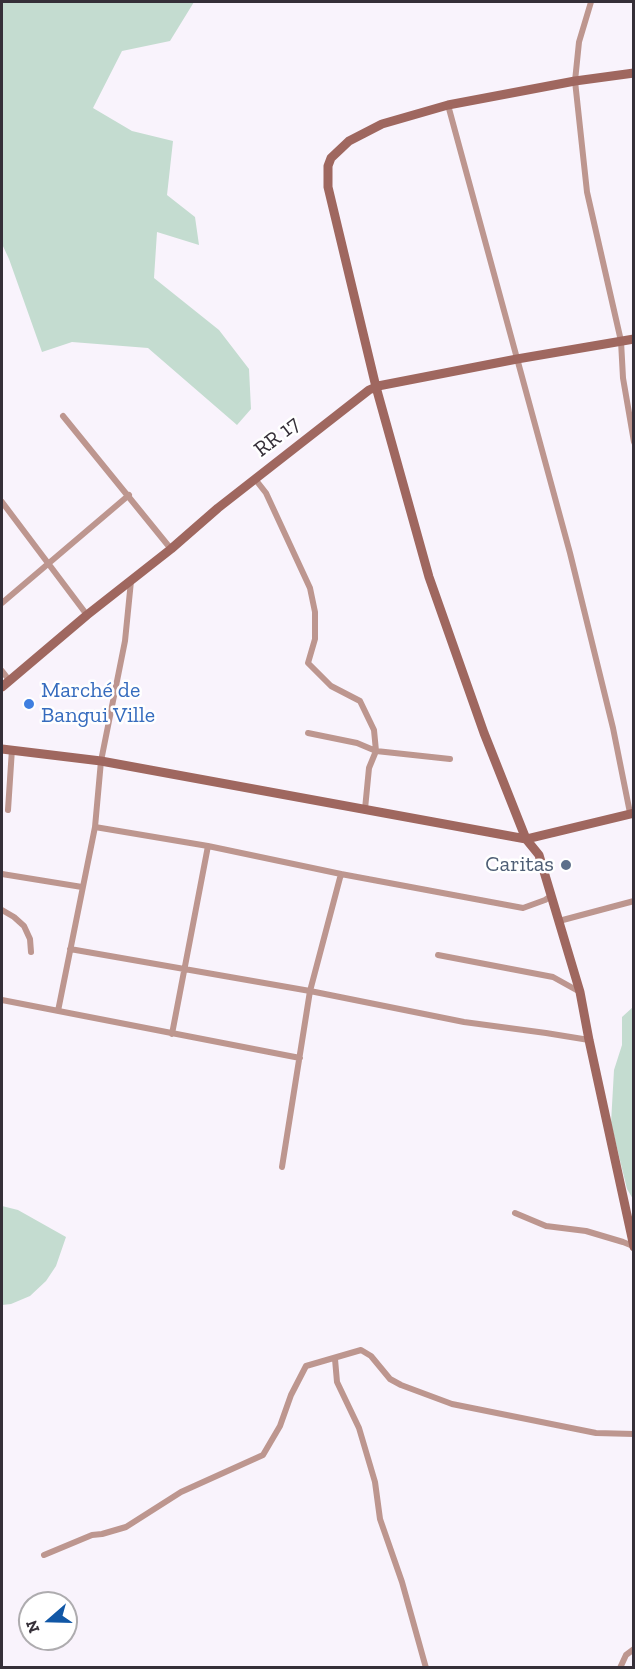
<!DOCTYPE html>
<meta charset="utf-8">
<style>
body{margin:0}
#map{position:relative;width:635px;height:1669px;overflow:hidden;background:#f9f3fc;font-family:"Zilla Slab",serif}
canvas{display:block}
.frame{position:absolute;inset:0;border:3px solid #352f38;pointer-events:none}
.north{position:absolute;left:18px;top:1591px;width:60px;height:60px;box-sizing:border-box;background:#fff;border:2px solid #aeacaf;border-radius:50%;rotate:250deg;font-size:16px;font-weight:700;line-height:24px;text-align:center;color:#352f38}
.north::after{content:'';display:block;margin:auto;width:21px;height:27px;background:#1157a6;clip-path:polygon(50% 0,100% 100%,50% 72%,0 100%)}
</style>
<div id="map">
<canvas width="635" height="1669"></canvas>
<div class="frame"></div>
<div class="north">N</div>
</div>
<script>
const c = document.querySelector('canvas').getContext('2d');
c.lineJoin = 'round';
function fill(path, color) {
  c.fillStyle = color;
  c.fill(path, 'evenodd');
}
function shape(rows) {
  const path = new Path2D();
  for (const r of rows) {
    path.moveTo(r[0], r[1]);
    for (let i = 2; i < r.length; i += 2) path.lineTo(r[i], r[i + 1]);
  }
  return path;
}
function trace(path, color, width, dash) {
  c.strokeStyle = color;
  c.lineWidth = width;
  c.lineCap = dash ? 'butt' : 'round';
  c.setLineDash(dash || []);
  c.stroke(path);
}
function drawText(font, color, halo, rows, align = 'center') {
  c.font = font + ' "Zilla Slab",serif';
  c.lineWidth = 5;
  c.setLineDash([]);
  c.textBaseline = 'middle';
  c.strokeStyle = halo;
  c.fillStyle = color;
  for (const [text, x, y, turn = 0] of rows) {
    c.save();
    c.translate(x, y);
    c.rotate((+turn || 0) * Math.PI / 180);
    c.textAlign = isNaN(turn) ? turn : align;
    if (halo) c.strokeText(text, 0, 0);
    c.fillText(text, 0, 0);
    c.restore();
  }
}
fill(shape([
 [2,2,194,2,170,41,122,51,93,108,132,131,173,141,167,195,195,217,199,245,157,232,154,278,219,330,249,369,251,409,237,425,148,348,72,342,42,352,9,259,2,244],
 [633,1007,633,1199,627,1189,611,1123,614,1070,622,1045,622,1017],
 [2,1206,18,1210,66,1237,56,1266,46,1281,30,1296,11,1304,2,1305]
]), '#c4dcd0');
trace(shape([
 [591,2,579,42,575,81,587,192,621,341,623,378,634,442],
 [448,105,570,553,613,728,630,813],
 [63,416,171,549],
 [255,479,266,493,310,588,315,612,315,639,308,663,331,686,360,701,374,730,376,751,369,768,365,809],
 [2,502,87,615],
 [2,603,129,495],
 [2,671,9,680],
 [308,733,357,743,376,751,450,759],
 [8,810,12,749],
 [95,827,208,846,341,874,523,908,545,900,551,896],
 [2,874,82,887],
 [2,910,14,917,24,926,30,939,31,952],
 [559,921,634,901],
 [70,949,310,991,464,1022,546,1033,589,1040],
 [438,955,553,977,580,992],
 [2,1000,300,1058],
 [58,1011,95,827,101,761,125,641,131,581],
 [172,1034,208,846],
 [282,1167,310,991,341,874],
 [515,1213,546,1226,586,1231,623,1242,633,1246],
 [335,1359,337,1382,359,1428,375,1482,380,1519,402,1582,426,1668],
 [44,1555,92,1535,102,1534,126,1527,181,1492,263,1455,280,1426,291,1395,306,1366,361,1350,371,1356,390,1379,401,1385,452,1404,596,1433,634,1434],
 [620,1668,626,1655,634,1649]
]), '#bd968f', 6);
trace(shape([
 [634,73,575,81,448,105,382,124,349,141,331,158,328,166,328,187,376,387,429,577,484,733,526,839,539,855,580,992,589,1040,634,1247],
 [2,687,87,615,171,549,218,508,369,390,378,386,517,359,634,339],
 [2,749,101,761,526,839,634,813]
]), '#9f675f', 9);
for (const [x, y, r, color] of [
 [29,704,6,"#3f7fe0"],
 [566,865,6,"#5c6f8a"]
]) {
  const dot = new Path2D();
  dot.arc(x, y, r, 0, 2 * Math.PI);
  c.fillStyle = color;
  c.fill(dot);
  trace(dot, '#fff', 2);
}
drawText('22px', '#352f38', '#fff', [
 ["RR 17",277,437,-38]
]);
drawText('22px', '#366cbe', '#fff', [
 ["Marché de",41,691],
 ["Bangui Ville",41,716]
], 'left');
drawText('22px', '#4e5e75', '#fff', [
 ["Caritas",554,865]
], 'right');
</script>
